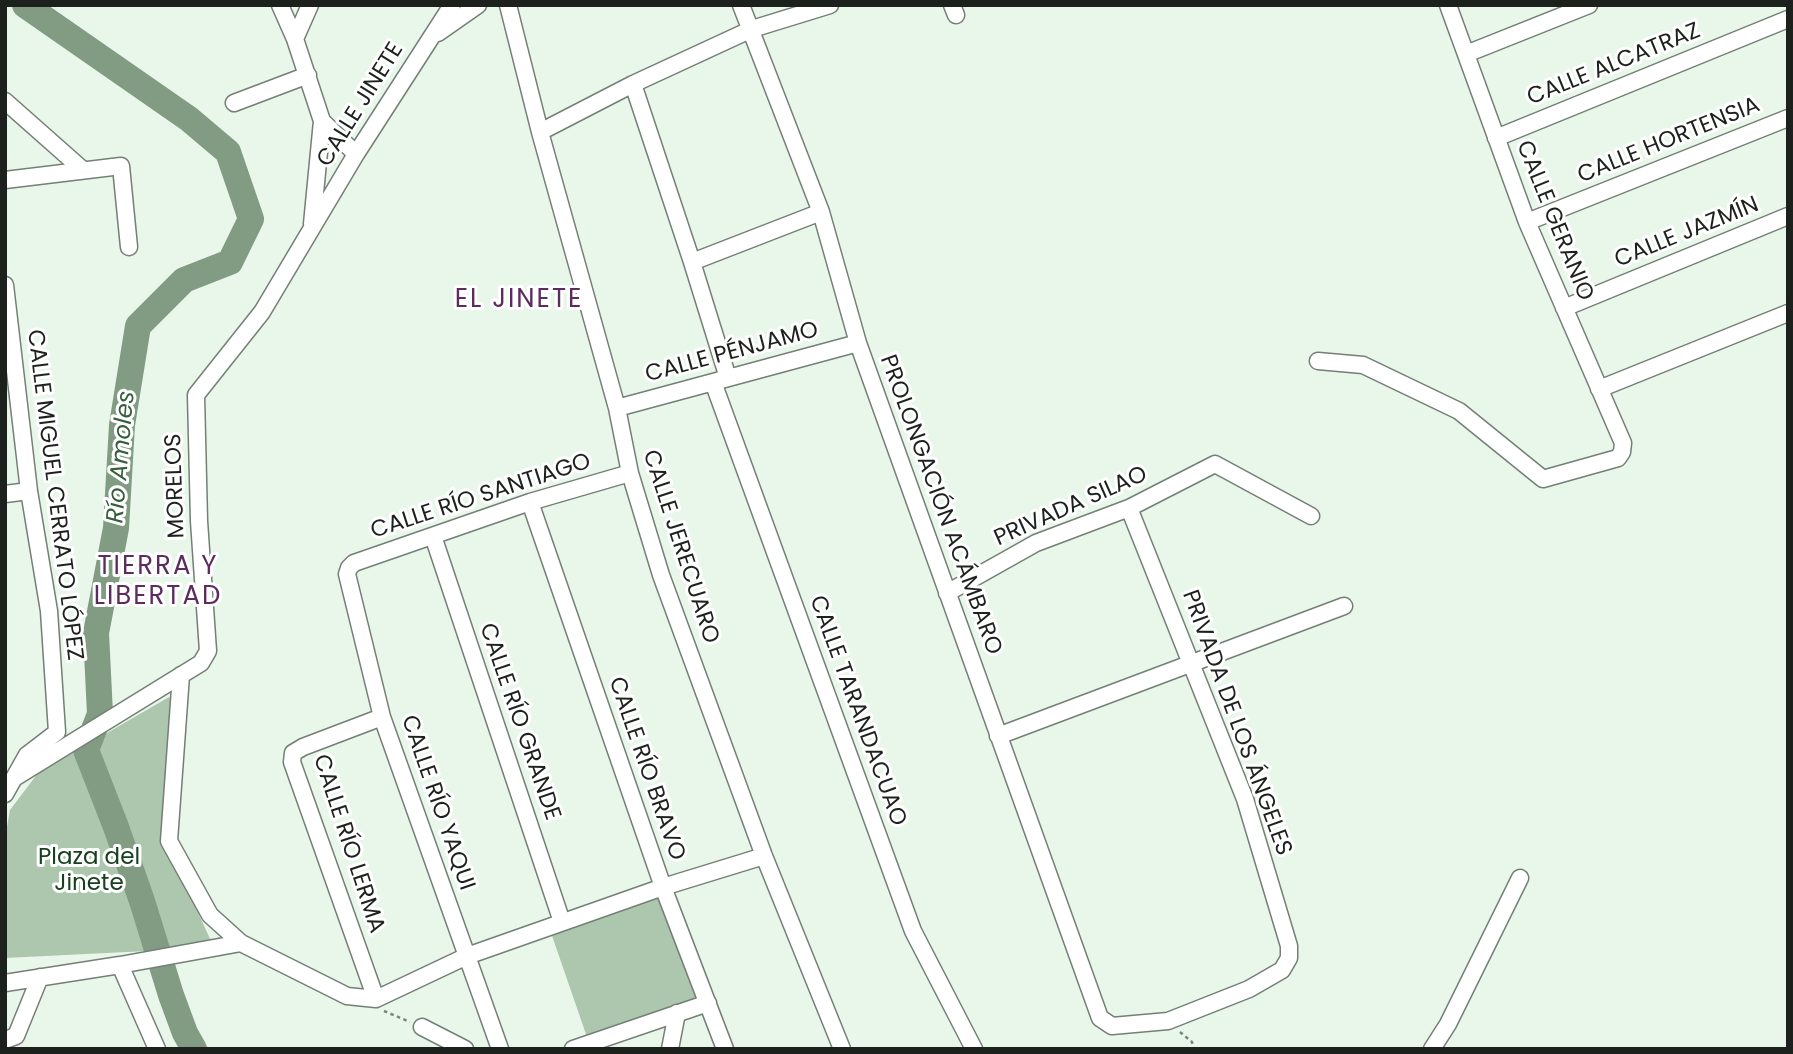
<!DOCTYPE html>
<meta charset="utf-8">
<style>
body{margin:0}
#map{position:relative;width:1793px;height:1054px;overflow:hidden;background:#e9f6ea;font-family:Poppins,sans-serif}
canvas{display:block}
.frame{position:absolute;inset:0;border:7px solid #1d211d;pointer-events:none}
</style>
<div id="map">
<canvas width="1793" height="1054"></canvas>
<div class="frame"></div>
</div>
<script>
const c = document.querySelector('canvas').getContext('2d');
c.lineJoin = 'round';
function fill(path, color) {
  c.fillStyle = color;
  c.fill(path, 'evenodd');
}
function shape(rows) {
  const path = new Path2D();
  for (const r of rows) {
    path.moveTo(r[0], r[1]);
    for (let i = 2; i < r.length; i += 2) path.lineTo(r[i], r[i + 1]);
  }
  return path;
}
function trace(path, color, width, dash) {
  c.strokeStyle = color;
  c.lineWidth = width;
  c.lineCap = dash ? 'butt' : 'round';
  c.setLineDash(dash || []);
  c.stroke(path);
}
function drawText(font, color, halo, rows, align = 'center') {
  c.font = font + ' Poppins,sans-serif';
  c.lineWidth = 6;
  c.setLineDash([]);
  c.textBaseline = 'middle';
  c.strokeStyle = halo;
  c.fillStyle = color;
  for (const [text, x, y, turn = 0] of rows) {
    c.save();
    c.translate(x, y);
    c.rotate((+turn || 0) * Math.PI / 180);
    c.textAlign = isNaN(turn) ? turn : align;
    if (halo) c.strokeText(text, 0, 0);
    c.fillText(text, 0, 0);
    c.restore();
  }
}
fill(shape([
 [169,697,175,703,164,838,211,941,147,951,5,958,5,838,10,810,38,773],
 [663,887,708,1003,589,1043,549,927]
]), '#adc7ae');
trace(shape([
 [25,5,189,119,228,152,251,219,230,262,184,280,138,326,122,425,116,528,96,633,100,714,86,750,116,827,142,901,171,995,185,1033,194,1049]
]), '#829c84', 26);
const minor = shape([
 [280,5,295,39,322,121,312,224],
 [508,5,540,132,617,408,630,473,661,575,764,856,842,1049],
 [741,5,821,212,858,343,1100,1018,1112,1026,1168,1021,1249,989,1282,970,1289,958,1289,946,1245,799,1129,508],
 [952,5,956,15],
 [438,33,478,5],
 [295,39,310,5],
 [1466,54,1589,5],
 [633,84,692,262,728,378],
 [5,101,83,170],
 [234,103,308,75],
 [322,121,356,154],
 [540,132,633,84,752,29,830,5],
 [1496,138,1788,19],
 [5,180,121,166,129,247],
 [1527,222,1788,118],
 [692,262,821,212],
 [5,285,29,491,49,611,57,732,27,755,5,794],
 [1564,308,1788,216],
 [1318,361,1363,365,1459,411,1543,479,1618,458,1622,452,1623,443,1527,222,1448,5],
 [713,382,913,931,974,1049],
 [1599,389,1788,313],
 [617,408,858,343],
 [5,494,29,491],
 [530,502,663,887,725,1049],
 [433,536,562,922],
 [947,593,1036,543,1129,508,1215,464,1311,516],
 [181,675,169,841,210,915,241,943],
 [998,736,1344,606],
 [16,777,201,663,208,651,199,521,196,395,262,312,356,154,452,5],
 [120,965,157,1049],
 [5,983,120,965,241,943,347,996,376,999,467,956,663,887,764,856],
 [376,999,292,762,293,753,303,747,382,717],
 [422,1027,465,1049],
 [5,1040,16,1036,40,977],
 [500,1049,382,717,347,574,349,568,354,563,530,502,630,473],
 [573,1049,708,1003],
 [670,1049,677,1013],
 [1432,1049,1448,1024,1520,878]
]);
trace(minor, '#747f75', 19);
trace(shape([
 [384,1011,410,1022],
 [1180,1032,1192,1042,1194,1049]
]), '#7b847c', 2.5, [3.5, 3.5]);
trace(minor, '#fff', 16);
drawText('23px', '#1d211d', '#fff', [
 ["CALLE ALCATRAZ",1614,65,-22],
 ["CALLE JINETE",361,105,-58],
 ["CALLE HORTENSIA",1669,141,-22],
 ["CALLE GERANIO",1554,221,68],
 ["CALLE JAZMÍN",1687,233,-22],
 ["CALLE PÉNJAMO",732,353,-15],
 ["MORELOS",176,486,-92],
 ["CALLE MIGUEL CERRATO LÓPEZ",54,495,83],
 ["CALLE RÍO SANTIAGO",481,497,-18],
 ["PROLONGACIÓN ACÁMBARO",940,505,70],
 ["PRIVADA SILAO",1071,507,-24],
 ["CALLE JERECUARO",680,547,72],
 ["CALLE TARANDACUAO",857,711,70],
 ["CALLE RÍO GRANDE",519,722,71],
 ["PRIVADA DE LOS ÁNGELES",1236,723,70],
 ["CALLE RÍO BRAVO",646,769,71],
 ["CALLE RÍO YAQUI",437,803,71],
 ["CALLE RÍO LERMA",348,844,72]
]);
drawText('23px', '#17401e', '#fff', [
 ["Plaza del",89,858],
 ["Jinete",89,884]
]);
drawText('italic 24px', '#355e3a', '#fff', [
 ["Río Amoles",122,457,-85]
]);
c.letterSpacing = '2px';
drawText('26px', '#5d2c5e', '#fff', [
 ["EL JINETE",519,300],
 ["TIERRA Y",158,567],
 ["LIBERTAD",158,597]
]);
c.letterSpacing = '0px';
</script>
